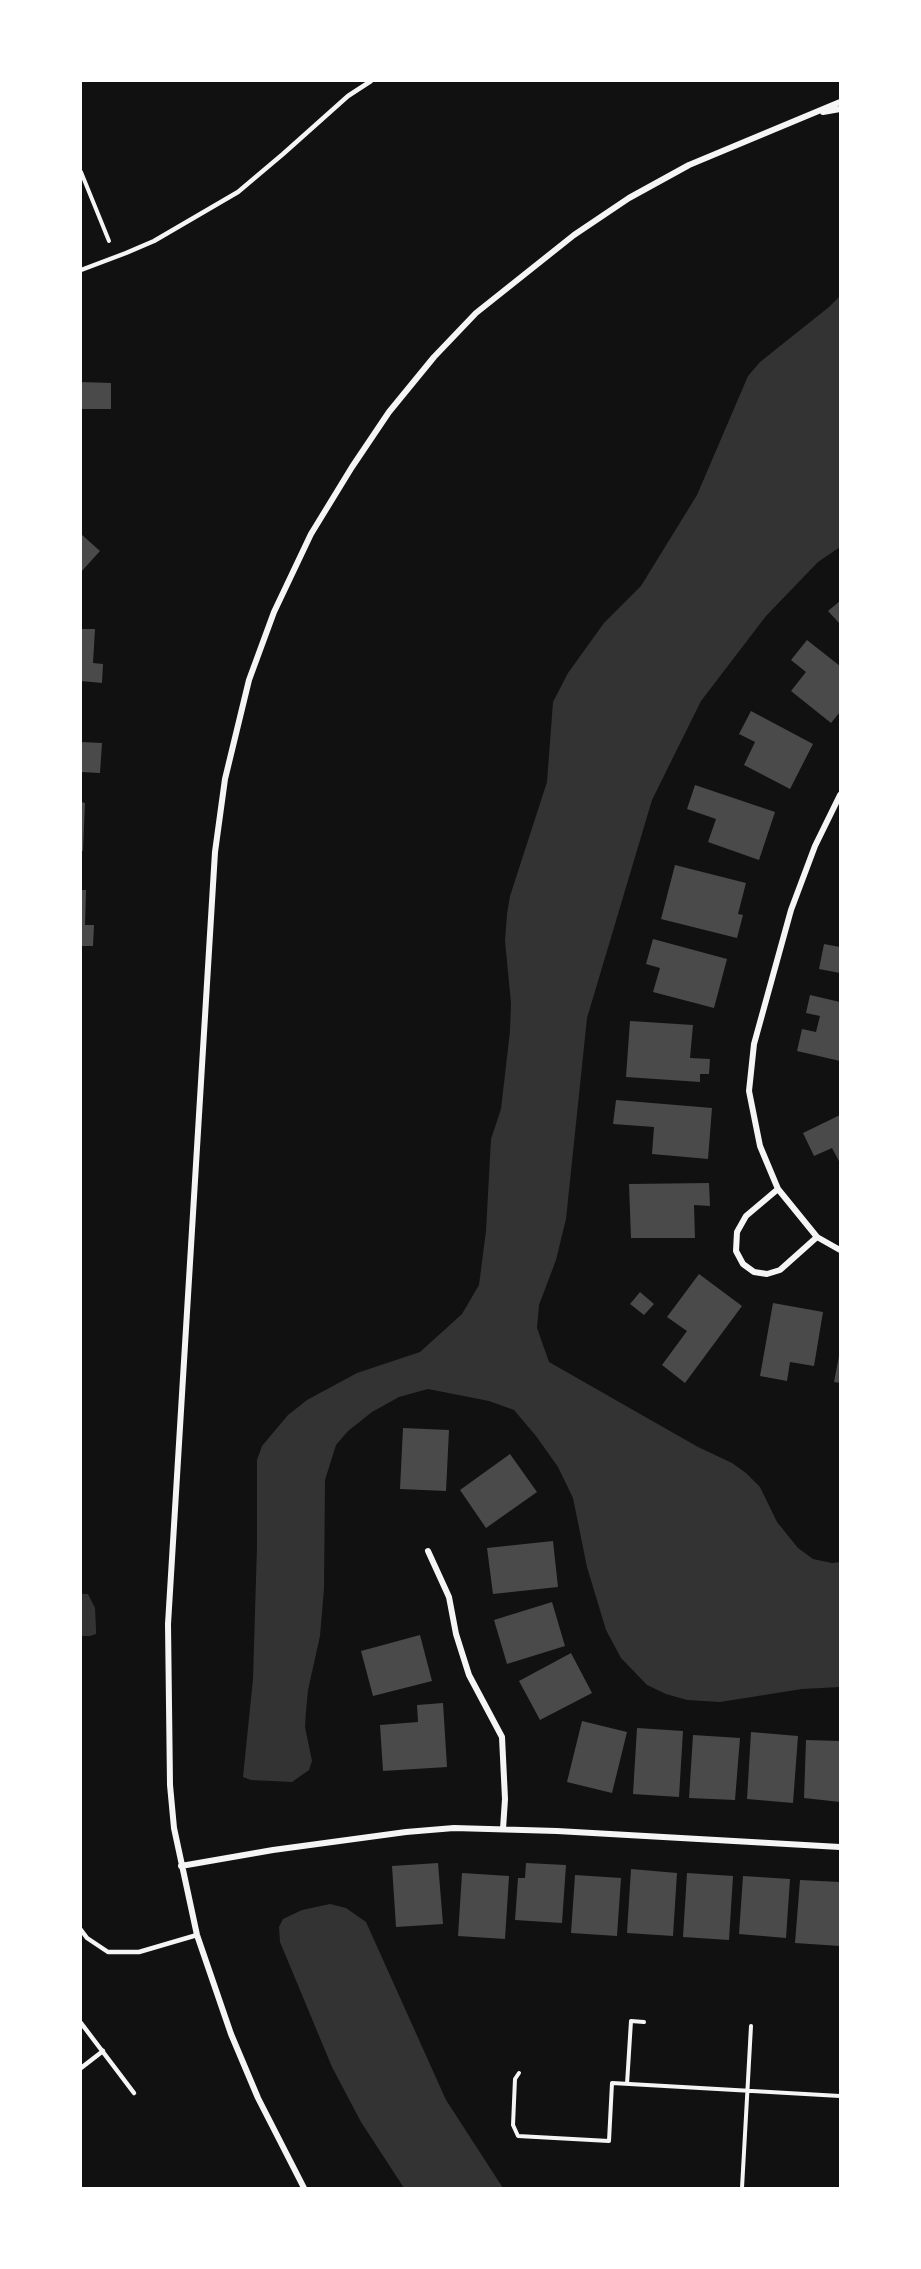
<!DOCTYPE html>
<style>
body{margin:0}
#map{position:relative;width:921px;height:2269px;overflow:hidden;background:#111;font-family:"Playfair Display",serif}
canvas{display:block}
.frame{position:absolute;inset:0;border:82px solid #fff;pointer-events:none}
</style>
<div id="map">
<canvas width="921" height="2269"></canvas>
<div class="frame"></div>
</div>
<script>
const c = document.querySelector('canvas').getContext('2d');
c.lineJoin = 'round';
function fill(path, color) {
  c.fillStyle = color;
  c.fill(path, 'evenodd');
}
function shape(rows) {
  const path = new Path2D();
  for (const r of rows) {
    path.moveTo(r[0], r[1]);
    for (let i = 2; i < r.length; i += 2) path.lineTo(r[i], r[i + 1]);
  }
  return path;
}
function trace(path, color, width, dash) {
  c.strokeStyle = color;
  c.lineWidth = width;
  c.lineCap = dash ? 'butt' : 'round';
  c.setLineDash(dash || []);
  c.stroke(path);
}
fill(shape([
 [840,296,840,547,818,562,766,616,701,701,652,800,587,1018,566,1219,556,1260,539,1305,537,1328,549,1362,698,1447,732,1463,746,1473,760,1487,777,1522,798,1548,813,1559,832,1563,840,1562,840,1687,802,1689,720,1702,687,1700,666,1694,647,1685,621,1658,606,1630,587,1567,573,1498,558,1467,536,1436,514,1410,489,1401,428,1389,399,1397,372,1412,348,1431,336,1445,325,1480,324,1589,320,1636,308,1690,306,1711,305,1727,312,1761,309,1770,292,1782,251,1780,243,1777,253,1679,257,1546,257,1460,262,1446,288,1415,307,1400,357,1373,420,1352,462,1314,479,1285,486,1231,491,1139,501,1109,510,1031,511,1003,505,941,507,914,510,896,547,782,553,702,568,673,604,623,641,586,697,495,748,376,760,362,829,307],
 [81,1594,88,1594,95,1608,96,1629,96,1634,90,1636,81,1636],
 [330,1904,346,1908,366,1922,446,2100,503,2188,404,2188,361,2122,332,2067,280,1942,279,1927,283,1919,302,1910]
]), '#333');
fill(shape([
 [81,382,111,383,111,409,81,409],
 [81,534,100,551,81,572],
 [840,601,840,624,828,611],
 [81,629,95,629,93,663,103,664,102,683,81,681],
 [807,640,840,666,840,712,831,723,791,691,806,672,791,660],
 [751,711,813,744,790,789,744,765,755,742,739,734],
 [81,742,102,743,100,773,81,772],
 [695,785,775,812,759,860,708,842,716,819,687,809],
 [81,802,85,803,83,851,81,851],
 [675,865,746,883,738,914,743,915,737,938,661,919],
 [81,890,86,890,85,925,94,925,93,946,81,946],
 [653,939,727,959,714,1008,653,992,660,968,646,964],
 [824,944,840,947,840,973,819,969],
 [810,995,840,1002,840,1061,797,1051,802,1029,816,1032,820,1016,806,1013],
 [630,1021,693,1025,690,1058,710,1059,709,1074,700,1074,700,1082,626,1077],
 [616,1100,712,1108,708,1159,652,1154,654,1127,613,1124],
 [840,1115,840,1163,832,1148,814,1156,803,1133],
 [709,1183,710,1206,694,1205,695,1238,631,1238,629,1184],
 [699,1274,742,1306,685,1383,662,1365,687,1331,667,1317],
 [640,1292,654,1304,644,1315,630,1304],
 [773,1303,823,1312,814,1366,790,1362,787,1381,760,1376],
 [839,1356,840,1356,840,1383,834,1382],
 [403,1428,449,1430,446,1491,400,1489],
 [510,1454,537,1492,486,1528,460,1490],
 [553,1541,558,1587,493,1594,487,1548],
 [552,1602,565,1646,507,1664,494,1620],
 [420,1635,432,1681,373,1696,361,1651],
 [571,1653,592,1693,540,1720,519,1681],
 [443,1703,447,1767,383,1771,380,1725,418,1722,417,1705],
 [582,1721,627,1732,612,1793,567,1782],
 [637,1728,683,1731,679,1797,633,1794],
 [751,1732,798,1736,793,1803,747,1799],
 [693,1735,740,1738,735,1800,689,1798],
 [806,1740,840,1741,840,1802,804,1798],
 [438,1863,443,1924,396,1927,392,1866],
 [526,1863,566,1865,562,1923,515,1920,518,1878,525,1878],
 [631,1869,677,1873,673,1936,627,1933],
 [462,1873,509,1876,505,1939,458,1936],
 [687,1873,733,1876,729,1940,683,1937],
 [575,1875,621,1878,617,1936,571,1933],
 [743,1876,790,1879,786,1938,739,1934],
 [800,1880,840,1882,840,1946,795,1943]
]), '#4a4a4a');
trace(shape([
 [81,172,109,241],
 [519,2073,515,2079,513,2125,518,2136,609,2141,612,2083,840,2096],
 [627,2084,631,2021,644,2022],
 [742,2188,751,2026]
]), '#f5f5f5', 4);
trace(shape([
 [81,270,126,253,154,241,238,192,283,154,348,96,371,81],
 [81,1930,87,1938,108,1952,139,1952,197,1935],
 [81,2023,134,2093],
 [81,2068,103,2051]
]), '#f5f5f5', 4.5);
trace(shape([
 [823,112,840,109],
 [840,795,815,846,791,910,754,1044,749,1091,760,1146,778,1189,817,1237,840,1250],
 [778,1189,746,1216,737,1232,736,1251,743,1264,754,1272,767,1274,780,1270,817,1237],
 [428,1551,449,1597,456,1634,469,1675,502,1737,505,1799,503,1829],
 [181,1866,273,1850,406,1832,454,1828,557,1831,840,1847],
 [304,2188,258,2098,231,2034,197,1935,174,1828,170,1785,168,1624,215,852,225,779,249,680,274,612,311,534,352,467,389,412,434,357,476,313,574,235,629,198,689,165,840,102]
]), '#f5f5f5', 6);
</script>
